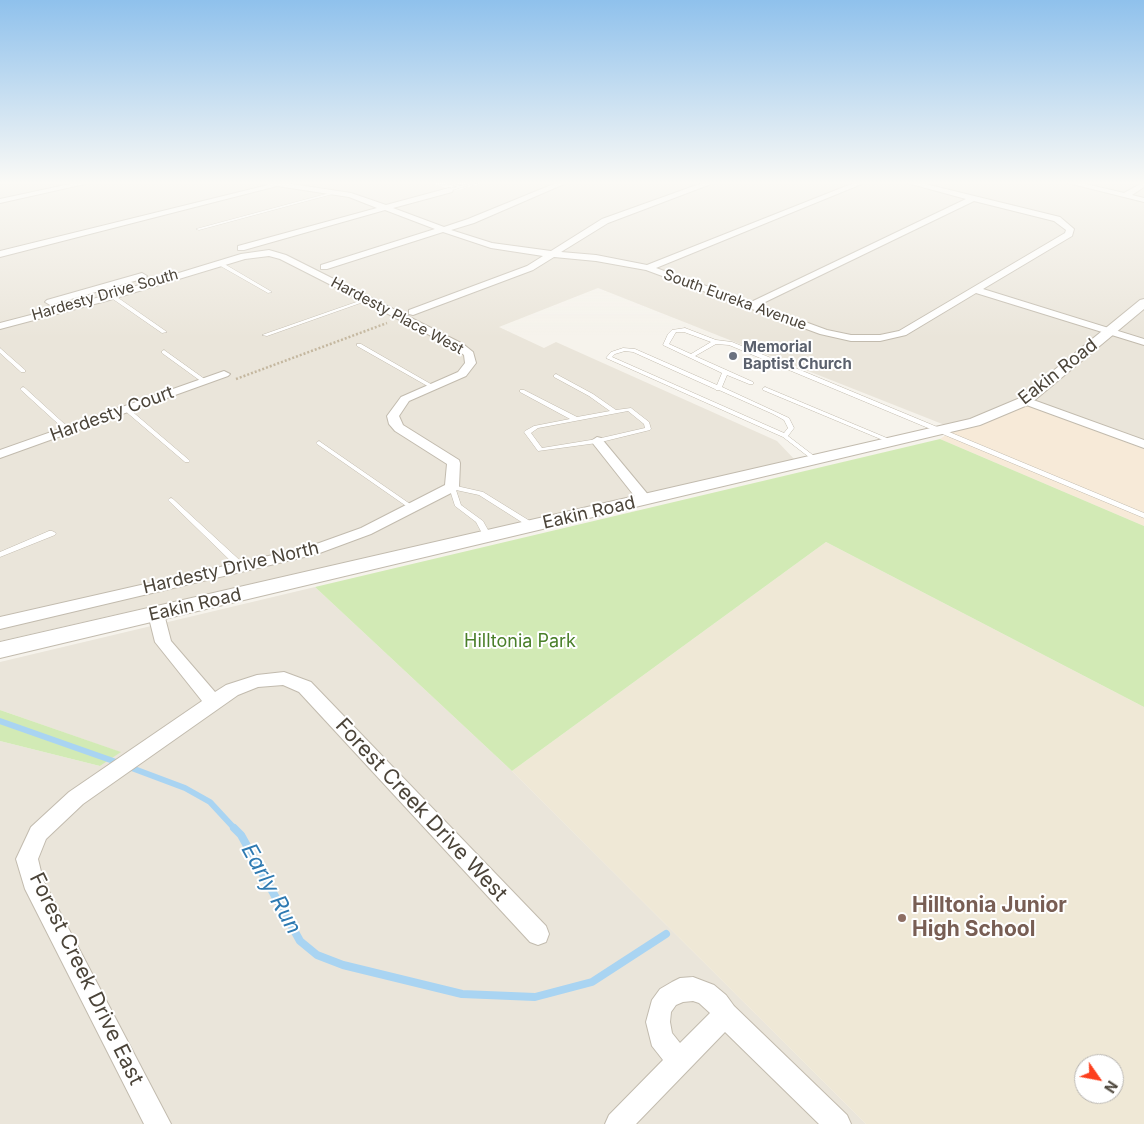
<!DOCTYPE html>
<style>
body{margin:0}
#map{position:relative;width:1144px;height:1124px;overflow:hidden;background:#f6f3ec;font-family:Inter,sans-serif}
canvas{display:block}
.north{position:absolute;left:1074px;top:1054px;width:50px;height:50px;box-sizing:border-box;background:#fff;border:1px solid #b7b4b0;border-radius:50%;rotate:123deg;font-size:14px;font-weight:700;line-height:20px;text-align:center;color:#4b4439}
.north::after{content:'';display:block;margin:auto;width:18px;height:22px;background:#fc3f1d;clip-path:polygon(50% 0,100% 100%,50% 72%,0 100%)}
</style>
<div id="map">
<canvas width="1144" height="1124"></canvas>
<div class="north">N</div>
</div>
<script>
const c = document.querySelector('canvas').getContext('2d');
c.lineJoin = 'round';
function fill(path, color) {
  c.fillStyle = color;
  c.fill(path, 'evenodd');
}
function shape(rows) {
  const path = new Path2D();
  for (const r of rows) {
    path.moveTo(r[0], r[1]);
    for (let i = 2; i < r.length; i += 2) path.lineTo(r[i], r[i + 1]);
  }
  return path;
}
function trace(path, color, width, dash) {
  c.strokeStyle = color;
  c.lineWidth = width;
  c.lineCap = dash ? 'butt' : 'round';
  c.setLineDash(dash || []);
  c.stroke(path);
}
function drawText(font, color, halo, rows, align = 'center') {
  c.font = font + ' Inter,sans-serif';
  c.lineWidth = 4;
  c.setLineDash([]);
  c.textBaseline = 'middle';
  c.strokeStyle = halo;
  c.fillStyle = color;
  for (const [text, x, y, turn = 0] of rows) {
    c.save();
    c.translate(x, y);
    c.rotate((+turn || 0) * Math.PI / 180);
    c.textAlign = isNaN(turn) ? turn : align;
    if (halo) c.strokeText(text, 0, 0);
    c.fillText(text, 0, 0);
    c.restore();
  }
}
fill(shape([
 [0,181,427,181,454,191,489,181,1144,181,1144,449,1023,402,955,429,598,288,499,327,544,348,556,342,777,441,795,460,0,641],
 [315,587,512,771,866,1124,0,1124,0,741,100,766,120,752,0,710,0,662]
]), '#eae5da');
fill(shape([
 [1023,402,1144,449,1144,526,940,439,955,429]
]), '#f7ead8');
fill(shape([
 [826,542,1144,707,1144,1124,866,1124,512,771],
 [1084,1064,1114,1064,1114,1094,1084,1094]
]), '#efe8d6');
fill(shape([
 [940,439,1144,526,1144,707,826,542,512,771,315,587],
 [0,710,121,752,100,766,0,741]
]), '#d2eab5');
trace(shape([
 [0,721,119,763],
 [129,767,185,788,210,802,235,829]
]), '#a9d4f2', 6);
trace(shape([
 [234,828,241,835,300,941,317,955,343,965,462,994,535,997,592,982,666,934]
]), '#a9d4f2', 8);
const service = shape([
 [441,181,447,181,461,186,477,181,483,181,449,191,448,189,457,187,441,181],
 [337,191,340,192,199,230,196,229,337,191],
 [217,262,221,262,272,292,268,293,217,264,217,262],
 [110,295,114,295,167,332,162,333,110,297,110,295],
 [365,299,369,300,267,336,262,335,365,299],
 [685,328,716,340,732,342,793,367,1144,513,1144,518,729,345,716,344,695,356,753,382,753,384,749,384,727,375,722,387,789,418,794,428,788,436,818,459,819,460,818,461,814,461,783,437,606,358,611,352,623,348,635,349,717,385,722,373,663,345,668,334,672,330,685,328],
 [676,332,684,332,711,342,691,354,669,344,676,332],
 [625,351,633,352,715,389,716,390,719,390,773,414,784,420,788,428,784,433,612,357,615,354,625,351],
 [357,344,361,344,436,387,435,388,431,388,357,346,357,344],
 [0,348,25,370,25,372,21,372,0,353,0,348],
 [164,350,206,380,206,382,202,382,162,353,162,351,164,350],
 [556,374,593,394,616,410,631,408,649,422,651,429,650,430,597,443,538,451,524,432,525,431,534,426,570,419,520,392,520,390,524,390,577,417,610,411,589,396,554,377,554,375,556,374],
 [628,411,644,424,645,428,597,439,542,448,531,433,538,428,628,411],
 [23,387,25,388,70,429,70,431,66,431,21,390,20,389,23,387],
 [765,387,894,441,895,442,892,444,890,443,763,390,762,389,765,387],
 [126,407,128,408,189,460,190,461,189,462,185,462,124,410,123,409,126,407],
 [319,441,413,506,414,507,413,508,409,508,317,444,316,443,319,441],
 [452,485,483,492,538,526,537,528,531,528,479,495,456,490,461,505,483,521,492,537,491,539,485,539,476,522,455,506,449,487,452,485],
 [171,498,173,499,245,565,246,567,245,569,239,569,169,501,168,500,169,499,171,498],
 [49,531,52,531,56,533,55,535,0,557,0,552,49,531]
]);
const minor = shape([
 [84,181,98,181,0,203,0,199,84,181],
 [253,181,272,181,351,193,386,205,449,188,453,190,452,192,393,208,444,227,468,219,561,181,571,181,474,223,451,230,492,243,551,251,602,219,708,181,719,181,608,223,561,252,596,255,647,265,859,181,869,181,656,268,751,302,966,199,900,181,913,181,1060,217,1074,229,1072,236,983,289,1144,339,1144,345,976,293,906,335,880,341,851,341,820,334,646,270,596,261,554,257,533,270,413,315,409,314,409,310,527,266,543,256,491,248,443,232,327,269,321,269,321,265,435,229,385,210,244,250,238,250,238,246,377,208,349,197,277,186,0,257,0,251,268,185,253,181],
 [974,201,1054,221,1066,230,1065,233,899,331,880,335,851,335,827,330,759,305,974,201],
 [1060,181,1073,181,1124,193,1144,182,1144,187,1132,195,1144,198,1144,202,1060,181],
 [269,250,286,255,463,344,473,352,476,363,466,376,409,401,399,416,403,425,459,460,460,463,459,487,457,490,371,534,317,554,0,629,0,617,308,547,361,528,445,485,447,464,395,431,389,424,387,416,401,397,458,372,465,363,464,355,455,348,280,259,269,256,245,259,106,301,0,329,0,323,100,297,241,254,269,250],
 [142,273,147,276,145,278,50,305,45,302,47,300,142,273],
 [224,371,230,374,228,376,0,458,0,450,224,371],
 [1025,397,1144,440,1144,448,1021,403,1019,401,1025,397],
 [597,437,601,438,650,497,652,500,650,503,640,503,591,441,597,437],
 [156,608,162,610,164,614,171,641,215,692,226,685,257,675,284,672,311,682,546,926,549,934,546,942,538,945,530,942,299,692,283,685,258,687,238,695,83,804,46,839,38,859,43,880,171,1124,144,1124,25,889,16,859,31,827,69,792,202,701,155,642,148,614,150,610,156,608],
 [693,977,714,985,726,995,734,1006,847,1115,851,1124,819,1124,725,1032,636,1124,605,1124,609,1115,663,1060,652,1046,646,1022,652,1000,660,989,672,982,680,978,693,977],
 [693,1001,699,1003,710,1013,680,1043,672,1033,670,1022,671,1012,676,1005,683,1002,693,1001]
]);
const tertiary = shape([
 [1144,299,1144,309,1030,404,980,425,0,658,0,642,970,419,1020,398,1140,300,1144,299]
]);
trace(service, '#c2bbae', 1);
trace(minor, '#c2bbae', 2);
trace(tertiary, '#c2bbae', 2);
trace(shape([
 [236,379,387,323]
]), '#c4b79f', 2.5, [2, 2]);
fill(service, '#fff');
fill(minor, '#fff');
fill(tertiary, '#fff');
const sky = c.createLinearGradient(0, 0, 0, 338);
sky.addColorStop(0, '#8fc1ec');
sky.addColorStop(0.54, '#fbfaf6');
sky.addColorStop(1, '#fbfaf600');
c.fillStyle = sky;
c.fillRect(0, 0, 1144, 338);
for (const [x, y, r, color] of [
 [733,356,5,"#6b7280"],
 [902,918,5,"#8d6e63"]
]) {
  const dot = new Path2D();
  dot.arc(x, y, r, 0, 2 * Math.PI);
  c.fillStyle = color;
  c.fill(dot);
  trace(dot, '#fff', 2);
}
drawText('15px', '#4b4439', '#fff', [
 ["Hardesty Drive South",105,295,-16],
 ["South Eureka Avenue",735,300,20],
 ["Hardesty Place West",397,316,28]
]);
drawText('bold 15px', '#5b616d', '#fff', [
 ["Memorial",743,347],
 ["Baptist Church",743,364]
], 'left');
drawText('18px', '#4b4439', '#fff', [
 ["Eakin Road",1058,372,-38],
 ["Hardesty Court",112,414,-20],
 ["Eakin Road",589,513,-13],
 ["Hardesty Drive North",231,568,-13],
 ["Eakin Road",195,605,-13]
]);
drawText('18px', '#4a7f2a', '#fff', [
 ["Hilltonia Park",520,642]
]);
drawText('21px', '#4b4439', '#fff', [
 ["Forest Creek Drive West",421,810,47],
 ["Forest Creek Drive East",86,979,64]
]);
drawText('bold 21px', '#785e54', '#fff', [
 ["Hilltonia Junior",912,906],
 ["High School",912,930]
], 'left');
drawText('italic 22px', '#2e7ab2', '#fff', [
 ["Early Run",271,889,61]
]);
</script>
